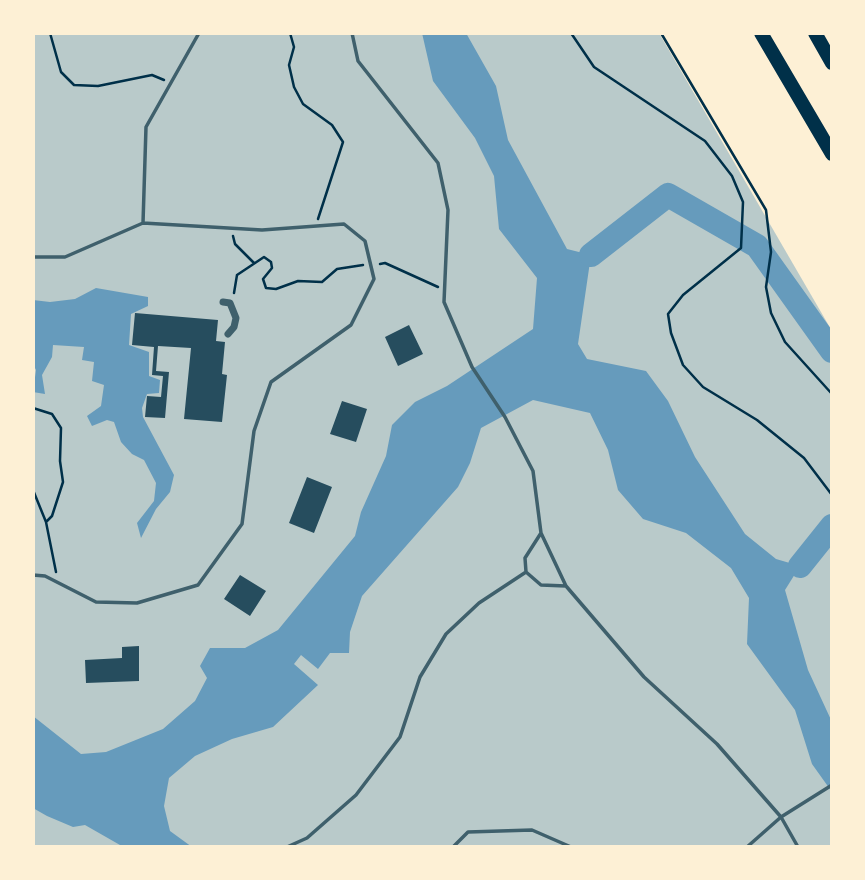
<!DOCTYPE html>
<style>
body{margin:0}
#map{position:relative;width:865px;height:880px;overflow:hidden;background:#fdf0d5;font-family:"Fira Sans Condensed",sans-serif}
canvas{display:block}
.frame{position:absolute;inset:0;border:35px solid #fdf0d5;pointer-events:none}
</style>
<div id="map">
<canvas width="865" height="880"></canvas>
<div class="frame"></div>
</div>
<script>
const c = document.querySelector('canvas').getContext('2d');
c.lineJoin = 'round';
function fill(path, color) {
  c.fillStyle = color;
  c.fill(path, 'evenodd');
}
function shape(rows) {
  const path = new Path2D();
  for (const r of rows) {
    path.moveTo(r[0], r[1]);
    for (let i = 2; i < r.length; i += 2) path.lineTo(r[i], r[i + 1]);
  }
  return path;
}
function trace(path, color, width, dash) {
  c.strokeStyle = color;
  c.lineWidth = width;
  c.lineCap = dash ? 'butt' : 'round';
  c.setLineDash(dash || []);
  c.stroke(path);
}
fill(shape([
 [33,33,659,33,832,331,832,847,33,847]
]), '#b9caca');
fill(shape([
 [422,33,466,33,496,86,508,140,567,249,591,255,578,344,587,359,646,371,668,401,695,457,745,534,776,559,800,566,785,590,808,670,832,722,832,792,812,764,795,710,747,644,749,598,731,568,686,533,643,519,618,490,608,450,590,413,533,400,481,428,470,463,458,487,362,596,350,632,349,653,330,653,318,669,301,655,294,664,318,685,273,727,232,739,195,756,169,778,164,806,170,831,192,847,120,845,85,825,73,827,47,816,33,808,33,716,81,754,106,752,163,729,195,701,207,678,200,666,210,648,245,648,278,630,355,536,361,512,386,456,392,425,415,402,447,386,533,329,537,278,499,229,494,176,475,138,433,81],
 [96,288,148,297,148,306,131,314,129,345,149,352,149,376,160,380,159,393,147,394,142,408,143,417,174,475,170,492,156,509,141,538,137,523,154,501,156,483,144,460,132,454,121,442,114,422,107,420,92,426,87,416,101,406,104,385,92,381,94,362,82,360,84,347,53,345,52,357,42,375,45,394,33,392,36,370,33,364,33,300,50,302,75,299]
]), '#669bbc');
trace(shape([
 [591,255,668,195,757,246,832,351],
 [800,566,832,526]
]), '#669bbc', 24);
fill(shape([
 [135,313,218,320,216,341,225,342,222,374,227,375,222,422,184,419,191,348,158,346,156,371,169,372,165,418,145,417,147,396,161,397,163,376,152,375,154,347,132,345],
 [409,325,423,354,398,366,385,337],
 [342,401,367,409,356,442,330,434],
 [307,477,332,487,314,533,289,523],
 [240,575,266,591,250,616,224,599],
 [139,646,139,681,86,683,85,660,122,658,122,647]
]), '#264d5e');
trace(shape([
 [50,33,61,72,74,85,98,86,152,75,164,80],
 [290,33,294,47,289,65,294,87,303,104,332,125,343,142,318,219],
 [571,33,594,67,705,141,732,176,743,202,741,248,683,295,668,314,671,333,683,365,703,387,757,420,804,458,832,495],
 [661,33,766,210,771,252,766,287,771,313,785,342,832,394],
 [233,236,235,244,254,263],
 [380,264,385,263,438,287],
 [234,293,237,275,264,257,271,262,272,268,263,279,266,288,276,289,298,281,322,282,337,269,363,265],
 [33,408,52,414,61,428,60,461,63,482,52,516,46,522],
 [33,490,46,522,56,572]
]), '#003049', 2.5);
trace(shape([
 [352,33,358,61,438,163,448,210,444,302,472,367,505,417,533,471,541,533,525,558,526,572,541,585,566,586,644,677,717,744,781,817,798,847],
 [33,257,65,257,143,223],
 [541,533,566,586],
 [33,575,45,576,96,602,137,603,198,585,242,524,254,431,271,382,351,325,374,279,365,241,344,224,262,230,143,223,146,127,199,33],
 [287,847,307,838,356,795,400,737,420,677,446,634,479,603,526,572],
 [453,847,468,832,532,830,571,847],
 [747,847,781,817,832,785]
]), '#3f606c', 3.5);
trace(shape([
 [223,302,230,303,236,318,234,327,228,334]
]), '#3f606c', 7);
trace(shape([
 [761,33,832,154],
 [815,33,832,63]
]), '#003049', 14);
</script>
